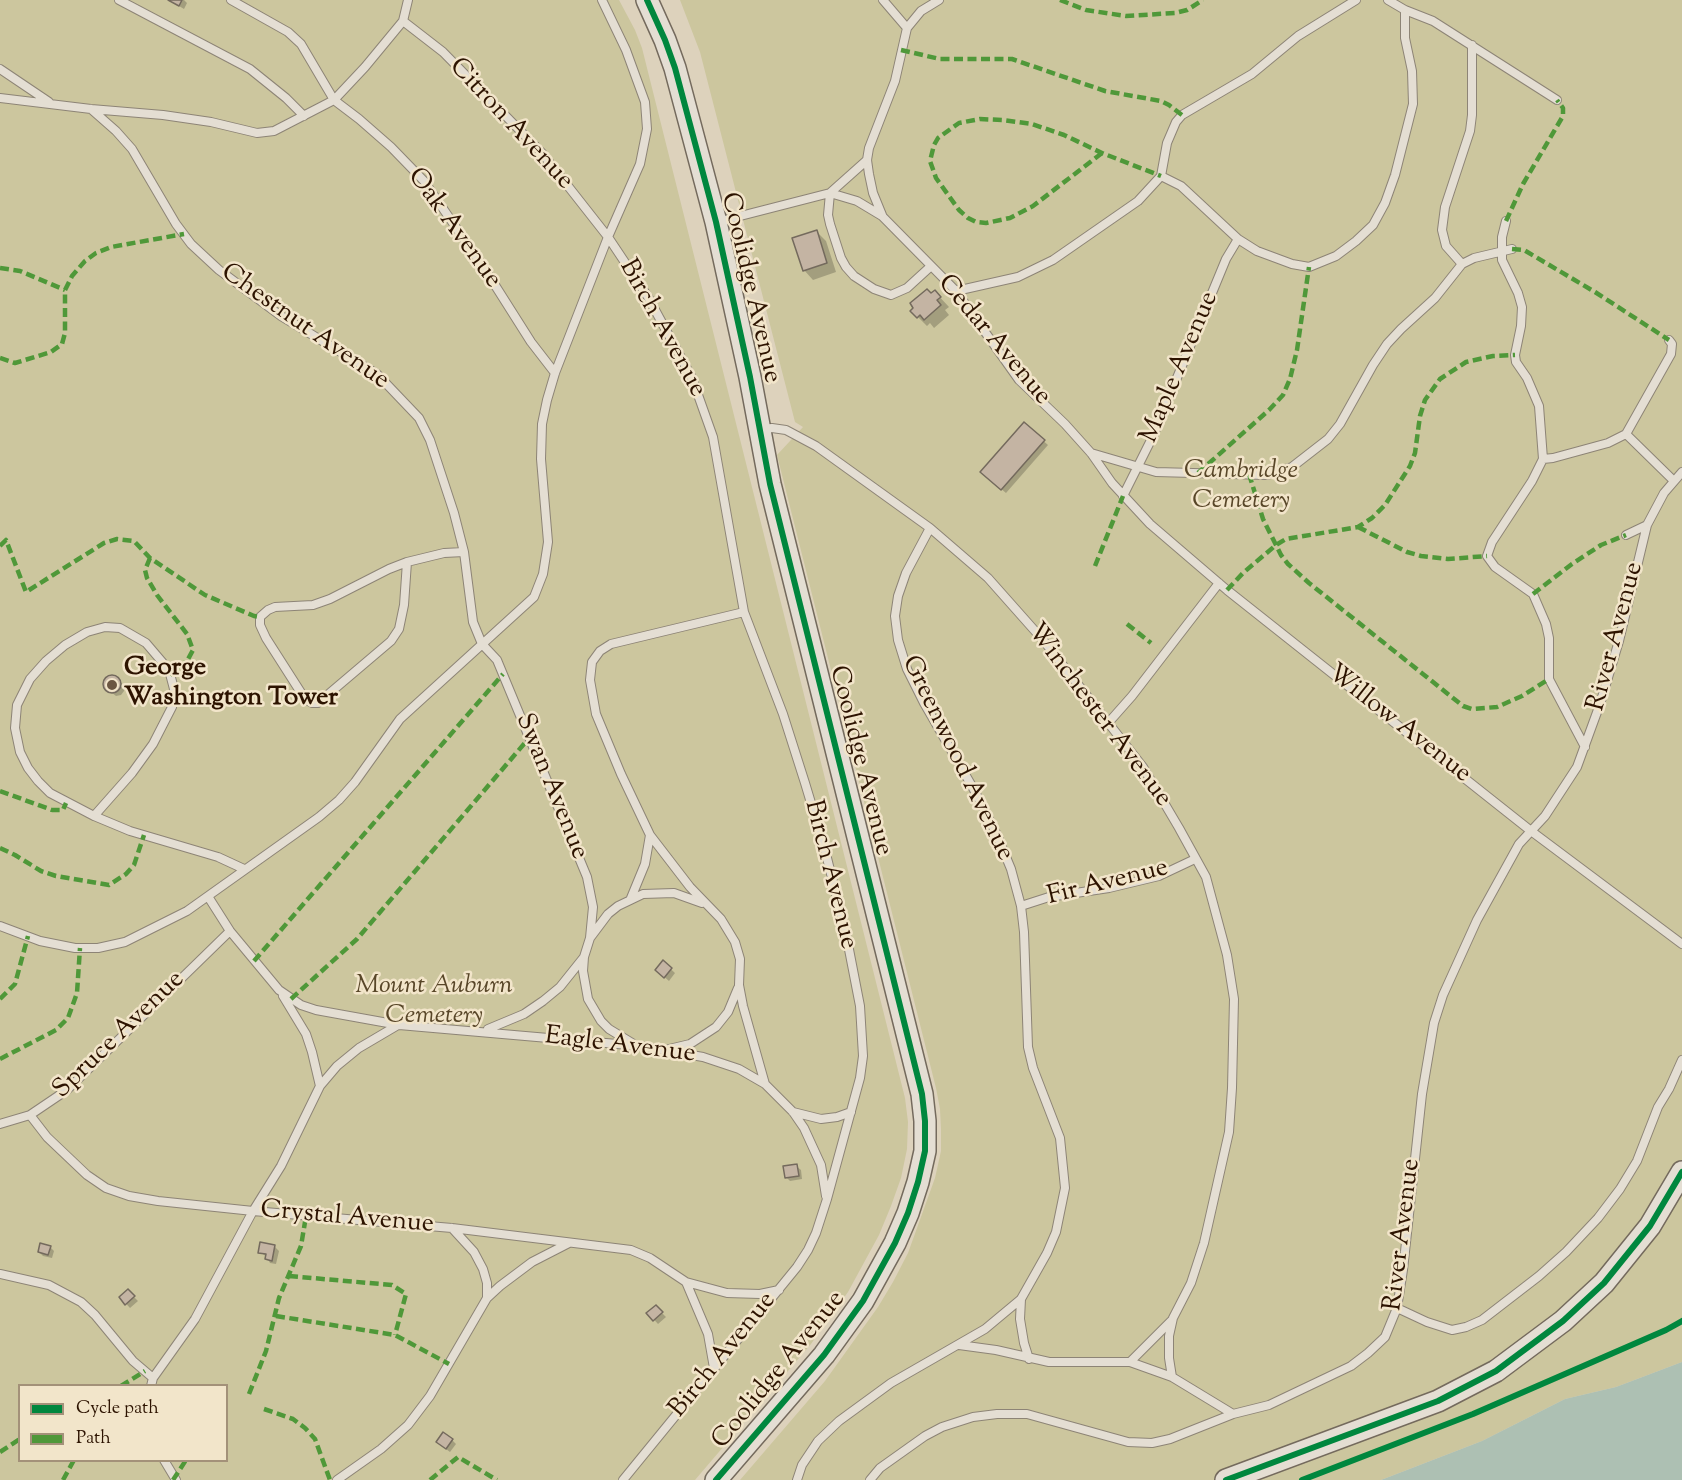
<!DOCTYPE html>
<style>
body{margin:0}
#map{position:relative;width:1682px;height:1480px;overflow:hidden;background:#ddd2bc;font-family:"Sorts Mill Goudy",serif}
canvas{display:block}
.legend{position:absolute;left:18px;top:1384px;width:210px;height:78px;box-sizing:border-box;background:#f2e5ca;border:2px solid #a39179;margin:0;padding:8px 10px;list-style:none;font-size:18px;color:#2d1300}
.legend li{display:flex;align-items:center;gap:12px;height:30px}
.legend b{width:30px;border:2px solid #a39179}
</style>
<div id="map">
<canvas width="1682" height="1480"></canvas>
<ul class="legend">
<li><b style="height:8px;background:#00873e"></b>Cycle path</li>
<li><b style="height:8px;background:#4f9839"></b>Path</li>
</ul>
</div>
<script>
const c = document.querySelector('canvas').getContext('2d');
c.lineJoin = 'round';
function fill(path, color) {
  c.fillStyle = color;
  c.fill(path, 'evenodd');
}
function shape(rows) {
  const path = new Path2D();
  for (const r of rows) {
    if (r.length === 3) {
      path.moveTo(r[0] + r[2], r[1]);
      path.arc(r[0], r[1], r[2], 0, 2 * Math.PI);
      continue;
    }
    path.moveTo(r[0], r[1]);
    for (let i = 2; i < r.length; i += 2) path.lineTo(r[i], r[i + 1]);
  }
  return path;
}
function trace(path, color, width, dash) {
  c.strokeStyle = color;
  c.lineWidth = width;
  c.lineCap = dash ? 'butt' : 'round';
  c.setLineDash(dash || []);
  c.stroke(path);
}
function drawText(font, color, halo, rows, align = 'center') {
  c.font = font + ' "Sorts Mill Goudy",serif';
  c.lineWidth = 5;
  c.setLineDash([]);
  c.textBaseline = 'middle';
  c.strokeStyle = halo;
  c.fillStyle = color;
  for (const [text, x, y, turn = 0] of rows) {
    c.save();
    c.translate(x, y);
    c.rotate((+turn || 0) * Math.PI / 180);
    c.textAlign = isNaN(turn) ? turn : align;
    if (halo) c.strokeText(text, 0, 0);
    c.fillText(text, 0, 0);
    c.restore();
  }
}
fill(shape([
 [0,0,619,0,635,30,642,48,905,1098,908,1122,907,1149,901,1178,891,1206,879,1235,848,1292,811,1344,695,1480,0,1480],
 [20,1386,226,1386,226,1460,20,1460],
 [680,0,1682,0,1682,1362,1616,1387,1565,1399,1482,1441,1381,1480,740,1480,825,1381,878,1307,893,1282,908,1253,935,1178,941,1151,941,1129,940,1109,936,1088,777,455,803,427,795,422,700,52]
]), '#ccc69e');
fill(shape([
 [1682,1362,1682,1480,1381,1480,1482,1441,1565,1399,1616,1387]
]), '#adc0b3');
fill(shape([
 [169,0,184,0,187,3,184,9],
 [817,232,826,241,836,272,813,280,804,270],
 [935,292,949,307,945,310,949,315,934,328,930,323,927,326,918,317],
 [1024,424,1048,445,1006,493,986,476],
 [110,677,116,677,124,686,124,691,121,695,116,696,106,688,106,680],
 [663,962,675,973,669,981,661,974],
 [796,1166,801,1170,802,1179,790,1181,786,1177],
 [274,1246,279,1251,276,1264,270,1263,267,1257,260,1252],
 [50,1247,54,1251,52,1258,43,1256,39,1252],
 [128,1291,138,1301,130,1308,121,1298],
 [656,1307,666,1317,658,1324,648,1313],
 [452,1440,456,1444,450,1452,442,1446]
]), '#0003');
const building = shape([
 [168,0,182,0,179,6,168,0],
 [817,230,827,263,803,271,792,238,817,230],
 [927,289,931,293,935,290,941,297,937,300,941,305,924,320,920,315,917,318,910,311,913,308,910,303,927,289],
 [1024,422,1045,440,1001,490,980,472,1024,422],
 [112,684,9],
 [663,960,672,968,664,978,655,970,663,960],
 [797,1164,799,1176,785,1178,783,1166,797,1164],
 [260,1242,275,1245,272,1261,265,1259,266,1254,258,1253,260,1242],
 [40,1243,51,1246,48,1255,38,1252,40,1243],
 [128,1289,135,1296,125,1305,119,1297,128,1289],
 [656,1305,663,1312,653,1321,646,1313,656,1305],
 [443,1432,453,1439,446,1449,436,1442,443,1432]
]);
fill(building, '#c4b4a3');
trace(building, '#746a5d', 1.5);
const lane = shape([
 [119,0,250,69,286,98,304,116],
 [231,0,288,32,301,44,334,100,359,119,391,147,424,181,486,271,531,342,555,373],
 [883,0,907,28],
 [1388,0,1405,10,1433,21,1557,100],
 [403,21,443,52,542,153,608,237,648,297,692,378,713,437,744,612,783,714,805,783,824,846,846,934,860,1006,863,1056,860,1078,827,1199,816,1233,808,1250,797,1267,623,1480],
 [0,69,49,102],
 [0,98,91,109,163,115,211,122,257,133,274,131,334,100,365,67,403,21,408,0],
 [91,109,116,131,132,149,176,224,191,244,219,270,281,316,377,374,419,418,430,440,454,513,464,552,473,622,482,644,497,660,587,877,593,907,590,938],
 [867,160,830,193,828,215,830,224,841,258,846,267,854,276,874,289,891,295,907,288,930,267],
 [1161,176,1181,186,1238,239,1257,251,1292,264,1309,267,1336,256,1356,241,1373,225,1385,203,1395,175,1413,104,1412,71,1405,38,1405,10],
 [1161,176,1167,143,1176,122,1182,115,1252,74,1298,36,1356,0],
 [882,215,873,193,869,174,867,160,869,148,895,81,907,28,921,11,939,0],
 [1506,221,1502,237,1502,260,1518,293,1522,307,1521,326,1515,355,1516,362,1527,378,1539,406,1543,459,1532,481,1492,542,1487,556,1495,567,1533,594,1546,624,1549,638,1549,679,1585,747],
 [717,222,830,193,857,201,882,216,956,291,1019,380,1065,424,1091,453,1112,483,1150,524,1227,590,1531,831,1682,944],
 [1462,264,1474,258,1512,249],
 [956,291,1018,277,1053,260,1138,201,1161,176],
 [1669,340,1672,344,1671,354,1626,434,1674,481],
 [760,429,772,428,786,430,816,446,930,528,988,578,1043,640,1143,767,1179,828,1206,877,1227,955,1234,999,1232,1088,1229,1132,1204,1243,1191,1283,1173,1318,1169,1336,1169,1358,1172,1377],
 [1091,453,1156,472,1267,475,1292,467,1328,439,1340,424,1373,365,1387,344,1401,329,1435,298,1462,264,1446,246,1442,230,1445,207,1470,131,1472,115,1472,45],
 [1543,459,1553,458,1608,443,1626,434],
 [1123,496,1153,436,1226,259,1238,239],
 [1626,535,1647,525],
 [407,562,404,605,399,629,391,641,318,703,312,703,305,699,266,638,260,625,260,617,268,610,275,607,313,605,330,599,389,569,407,562,444,553,464,552],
 [1109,722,1132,696,1219,583],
 [94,816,50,793,38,781,28,768,20,752,15,728,17,705,30,679,46,661,65,645,87,632,105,627,120,628,146,643,169,670,174,689,172,707,153,744,132,773,94,816,130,831,218,857,244,869],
 [650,835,690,887,721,919,735,942,740,959,739,985,743,1006,765,1084],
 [209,898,230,931,279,990,301,1005,316,1010,399,1025,640,1046,703,1057,739,1069,765,1084,793,1112,804,1128,821,1165,826,1196],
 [631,898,645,864,650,835,621,774,596,714,590,680,592,662,600,651,611,644,744,612],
 [1021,906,1049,897,1109,888,1159,876,1195,859],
 [0,926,40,941,75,948,98,948,125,942,187,911,319,817,339,800,355,782,400,719,534,597,543,574,548,542,541,459,542,424,547,400,555,373,608,237,640,164,647,129,645,102,626,50,602,0],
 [488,1029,524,1014,543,1001,560,987,584,957],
 [632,1043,609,1029,601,1021,588,999,583,971,584,957,590,938,608,914,618,906,643,894,674,893,702,903],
 [669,1049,690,1044,716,1027,728,1012,738,988],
 [320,1086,337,1066,359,1048,398,1025],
 [793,1112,821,1119,837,1117,851,1112],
 [30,1115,47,1137,87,1175,106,1188,129,1196,158,1201,253,1211,452,1228,631,1250,650,1258,686,1282,708,1334,714,1368],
 [0,1124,30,1115,67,1090,230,931],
 [0,1274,49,1285,81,1302,95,1315,133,1361,153,1378],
 [686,1282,727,1293,760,1294,779,1290],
 [487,1298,500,1286,532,1262,569,1243],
 [1021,1299,1020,1319,1024,1343,1029,1359],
 [1397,1308,1427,1322,1452,1330,1466,1327,1482,1320,1539,1276,1566,1252,1598,1218,1620,1189,1637,1161,1658,1107,1669,1089,1682,1060],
 [959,1345,996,1350,1049,1362,1130,1362,1172,1377,1233,1414,1269,1405,1351,1366,1368,1353,1385,1337,1397,1308,1403,1270,1422,1094,1434,1023,1443,995,1477,920,1519,844,1545,816,1577,767,1600,704,1619,641,1647,525,1664,493,1682,472],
 [1130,1362,1171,1321],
 [151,1386,153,1378,195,1319,253,1211,281,1166,320,1086,312,1052,306,1034,283,996],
 [164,1460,176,1480],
 [337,1480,381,1449,408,1425,430,1396,487,1298,487,1283,483,1269,474,1252,452,1228],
 [797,1480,802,1465,818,1441,839,1421,891,1383,985,1329,1021,1299,1047,1253,1056,1232,1065,1188,1060,1138,1033,1068,1028,1047,1024,932,1021,906,1011,869,996,833,973,788,924,703,907,669,898,640,895,616,898,596,906,573,930,528],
 [870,1480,880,1468,925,1436,942,1427,973,1417,997,1414,1027,1414,1128,1442,1152,1443,1170,1439,1233,1414]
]);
const secondary = shape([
 [647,0,665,40,675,68,716,222,750,377,770,484,922,1094,925,1121,925,1151,918,1182,908,1213,895,1243,863,1301,824,1355,716,1480],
 [1226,1480,1438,1401,1496,1371,1563,1321,1604,1283,1650,1226,1682,1172]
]);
trace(lane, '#8d8476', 10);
trace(secondary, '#746a5d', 24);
trace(lane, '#e4ded3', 8);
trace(secondary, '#e4ded3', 21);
trace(shape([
 [1060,0,1086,10,1126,16,1175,13,1187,10,1203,0],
 [901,50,940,59,1012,59,1105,91,1161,101,1169,105,1182,115],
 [1102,153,1033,206,1010,218,986,223,976,222,968,218,959,210,936,178,930,161,934,145,938,138,959,123,980,119,1002,120,1032,124,1064,135,1102,153,1161,176],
 [1506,221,1523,184,1563,116,1563,108,1557,100],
 [1512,249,1524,250,1595,292,1669,340],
 [0,268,20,271,65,290],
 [0,358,15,363,51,352,62,344,65,333,65,290,72,276,85,261,96,253,111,247,184,234],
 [1198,473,1269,410,1283,395,1290,379,1297,350,1309,267],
 [1249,474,1263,519,1281,555,1288,564,1309,583,1463,706,1472,709,1497,707,1522,696,1549,679],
 [1358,527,1407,552,1421,556,1448,559,1487,556],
 [0,546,6,540,26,592,104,543,117,539,134,541,150,558,205,595,254,616,260,617],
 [150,558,145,570,147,578,157,595,187,634,193,650,187,661,170,675],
 [1095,566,1123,496],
 [1227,590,1243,573,1276,545,1286,539,1358,527,1372,518,1385,505,1410,466,1415,453,1420,416,1425,400,1440,379,1466,362,1493,356,1515,355],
 [1533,594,1572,564,1601,545,1626,535],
 [1127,624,1151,643],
 [0,791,52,810,63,810,66,803],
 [0,848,15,855,41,871,56,876,109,885,126,874,134,865,144,835],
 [254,961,503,674],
 [0,999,15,984,28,936],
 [291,999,357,939,530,737],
 [0,1059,56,1030,68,1018,77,993,80,948],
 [289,1276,392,1285,406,1294,395,1335],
 [276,1316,395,1335,449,1364],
 [121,1386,145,1371],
 [249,1394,266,1351,279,1298,301,1246,306,1216],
 [264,1409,293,1419,305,1428,315,1439,330,1480],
 [0,1452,20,1439],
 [63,1480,74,1460],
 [173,1480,186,1460],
 [430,1480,458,1457,497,1480]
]), '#4f9839', 4.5, [9, 4.5]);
trace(shape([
 [647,0,665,40,675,68,716,222,750,377,770,484,922,1094,925,1121,925,1151,918,1182,908,1213,895,1243,863,1301,824,1355,716,1480],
 [1226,1480,1438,1401,1496,1371,1563,1321,1604,1283,1650,1226,1682,1172],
 [1302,1480,1473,1414,1666,1330,1682,1321]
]), '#00873e', 6);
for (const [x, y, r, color] of [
 [112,685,6,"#6b5642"]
]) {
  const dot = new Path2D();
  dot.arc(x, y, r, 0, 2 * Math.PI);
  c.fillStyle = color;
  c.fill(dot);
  trace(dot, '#f2e5ca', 2);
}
drawText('26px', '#2d1300', '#f2e5ca', [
 ["Citron Avenue",510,125,47],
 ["Oak Avenue",453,229,54],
 ["Coolidge Avenue",749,288,77],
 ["Chestnut Avenue",304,328,35],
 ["Birch Avenue",661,329,61],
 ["Cedar Avenue",993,341,50],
 ["Maple Avenue",1181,368,-67],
 ["River Avenue",1617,637,-75],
 ["Winchester Avenue",1098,716,53],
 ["Willow Avenue",1398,725,38],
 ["Greenwood Avenue",956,759,64],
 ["Coolidge Avenue",859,761,76],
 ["Swan Avenue",550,787,68],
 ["Birch Avenue",829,875,76],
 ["Fir Avenue",1108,884,-14],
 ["Spruce Avenue",120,1036,-44],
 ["Eagle Avenue",620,1047,7],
 ["Crystal Avenue",347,1219,5],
 ["River Avenue",1404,1235,-83],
 ["Birch Avenue",724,1356,-51],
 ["Coolidge Avenue",780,1371,-51]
]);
drawText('italic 26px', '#584628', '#f2e5ca', [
 ["Cambridge",1241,473],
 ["Cemetery",1241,503],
 ["Mount Auburn",434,988],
 ["Cemetery",434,1018]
]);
drawText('bold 26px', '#2d1300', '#f2e5ca', [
 ["George",124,670],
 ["Washington Tower",124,700]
], 'left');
</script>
